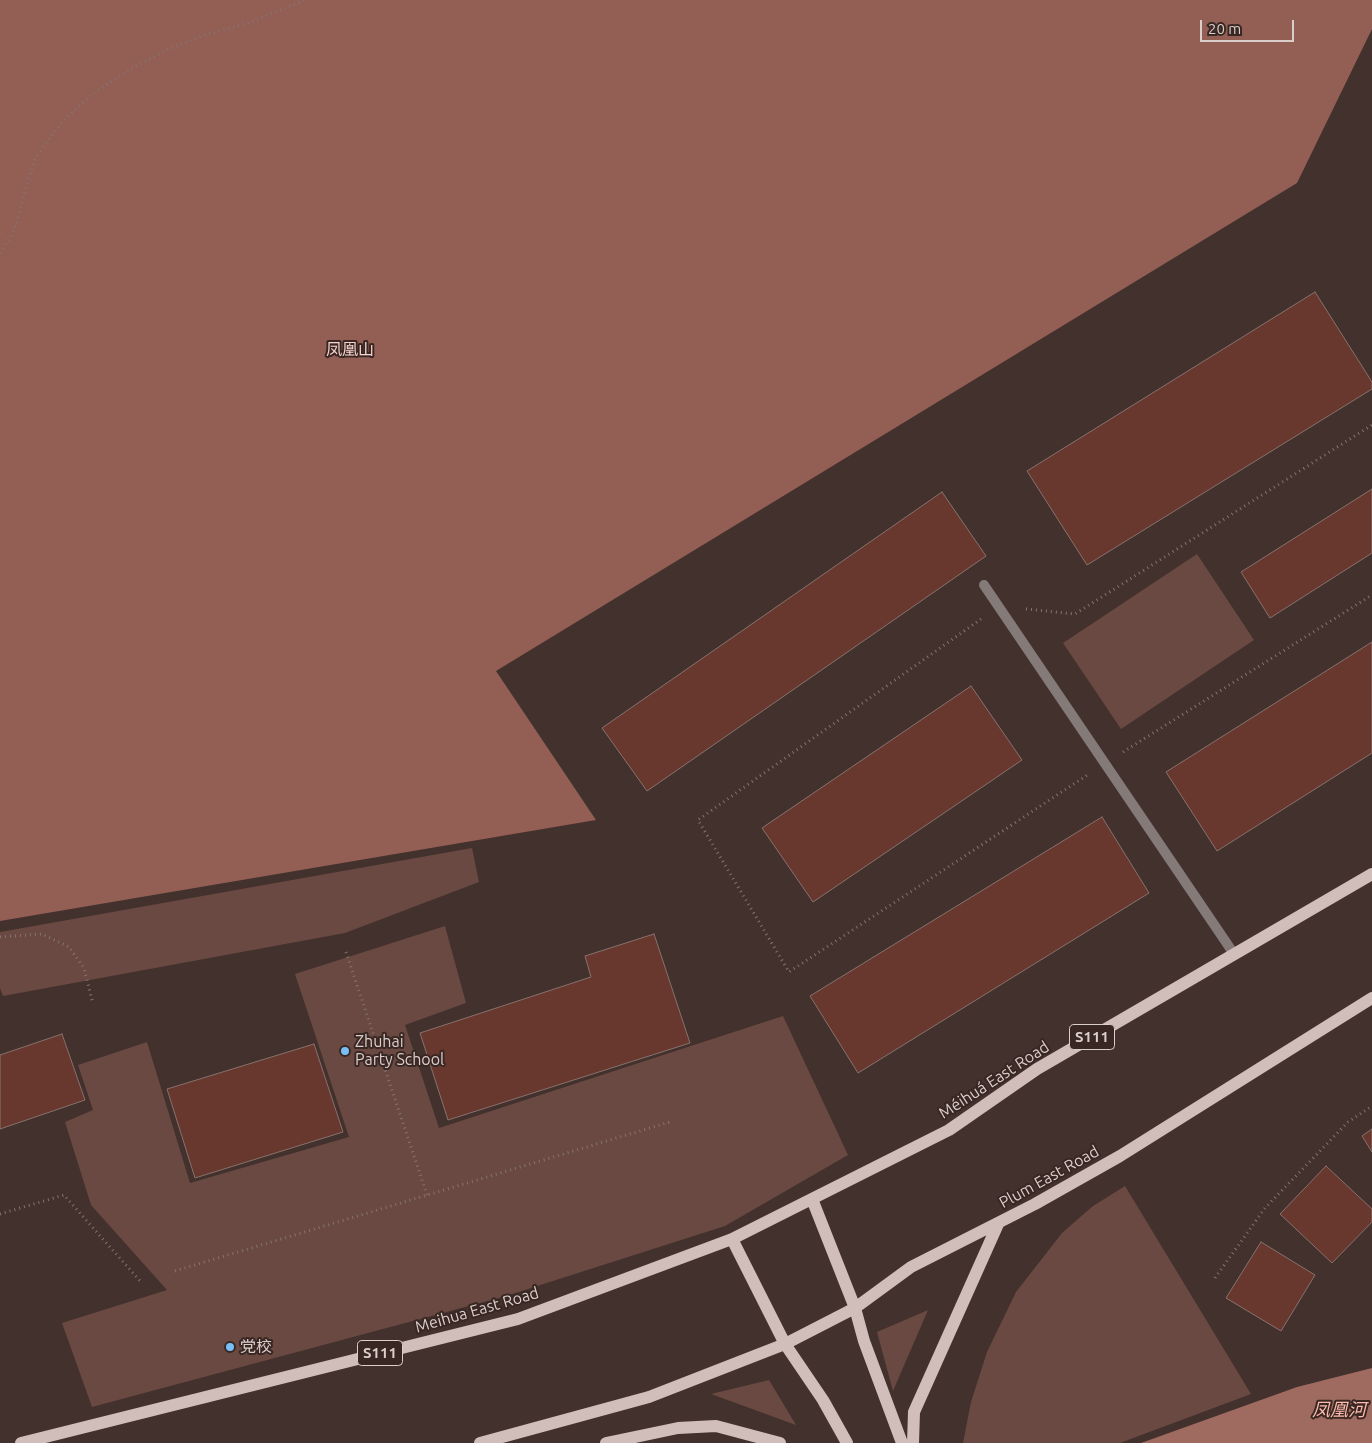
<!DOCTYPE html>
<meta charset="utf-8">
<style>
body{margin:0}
#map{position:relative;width:1372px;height:1443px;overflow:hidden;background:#43312d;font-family:Ubuntu,sans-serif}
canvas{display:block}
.scale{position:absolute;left:1200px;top:20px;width:94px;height:22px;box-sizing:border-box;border:2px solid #dacecb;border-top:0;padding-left:6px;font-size:15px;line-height:18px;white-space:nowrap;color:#dacecb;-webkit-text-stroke:4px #392723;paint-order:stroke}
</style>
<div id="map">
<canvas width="1372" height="1443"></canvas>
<div class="scale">20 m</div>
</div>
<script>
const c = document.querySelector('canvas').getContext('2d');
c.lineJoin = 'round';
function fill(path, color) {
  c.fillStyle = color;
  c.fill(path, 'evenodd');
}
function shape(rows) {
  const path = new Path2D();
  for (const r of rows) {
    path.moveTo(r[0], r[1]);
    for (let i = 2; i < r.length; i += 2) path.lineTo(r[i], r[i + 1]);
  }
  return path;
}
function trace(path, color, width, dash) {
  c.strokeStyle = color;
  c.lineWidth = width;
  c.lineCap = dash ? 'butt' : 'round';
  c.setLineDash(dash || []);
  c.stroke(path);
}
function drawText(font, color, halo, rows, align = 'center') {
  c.font = font + ' Ubuntu,"Noto Sans SC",sans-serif';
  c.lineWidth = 4;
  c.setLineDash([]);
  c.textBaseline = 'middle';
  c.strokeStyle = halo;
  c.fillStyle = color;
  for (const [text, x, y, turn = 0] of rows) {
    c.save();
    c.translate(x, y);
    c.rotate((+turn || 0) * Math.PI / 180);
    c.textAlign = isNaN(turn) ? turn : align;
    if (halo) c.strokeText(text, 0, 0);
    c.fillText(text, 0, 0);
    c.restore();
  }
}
fill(shape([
 [1197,554,1254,640,1121,729,1063,643],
 [472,848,479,882,345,933,3,996,0,988,0,932],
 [445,926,466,1003,405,1025,439,1128,783,1016,848,1155,725,1226,506,1296,92,1407,62,1323,167,1290,91,1205,65,1122,93,1110,78,1065,147,1042,190,1183,349,1137,295,974],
 [1125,1186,1251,1394,1120,1443,963,1443,971,1402,987,1352,1016,1292,1062,1233,1093,1206],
 [928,1310,893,1391,877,1332],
 [769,1380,796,1425,711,1394]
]), '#6a4942');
fill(shape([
 [0,0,1372,0,1372,29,1297,183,496,671,596,820,0,921]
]), '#935e54');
fill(shape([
 [1372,1368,1372,1443,1141,1443,1297,1387]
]), '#9f6a5f');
const building = shape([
 [1315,292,1372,382,1372,389,1087,565,1027,471,1315,292],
 [1372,489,1372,553,1270,618,1241,572,1372,489],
 [942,492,986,556,647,791,602,728,942,492],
 [1372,642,1372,753,1217,851,1166,772,1372,642],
 [971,686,1022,760,813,902,762,828,971,686],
 [1102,817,1149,893,858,1073,810,996,1102,817],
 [654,934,690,1043,448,1120,420,1033,591,977,585,956,654,934],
 [62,1034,85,1100,0,1129,0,1055,62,1034],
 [314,1044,343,1132,195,1178,167,1089,314,1044],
 [1372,1129,1372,1152,1362,1136,1372,1129],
 [1326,1166,1372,1209,1372,1222,1332,1263,1280,1214,1326,1166],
 [1261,1242,1315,1275,1281,1331,1226,1298,1261,1242]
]);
fill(building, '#68382e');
trace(building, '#87726d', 1);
trace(shape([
 [0,253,14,231,34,162,47,141,68,116,95,92,134,67,167,50,201,36,248,23,305,0],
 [1026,609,1075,614,1372,425],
 [981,619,698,820,789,972,1089,774],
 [1123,752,1372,595],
 [0,937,42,934,69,947,84,968,93,1004],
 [346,952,427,1195],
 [0,1214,64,1195,140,1281],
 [175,1271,673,1121],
 [1215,1278,1265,1208,1348,1122,1372,1106]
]), '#847471', 3, [1, 4]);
trace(shape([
 [984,585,1234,954]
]), '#847a78', 10);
trace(shape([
 [812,1199,855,1308,864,1341,902,1443],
 [732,1239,785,1344,823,1400,847,1443],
 [21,1443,518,1319,732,1239,949,1130,1037,1069,1372,874],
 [480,1443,649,1397,785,1344,855,1308,911,1267,1035,1204,1120,1156,1372,998],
 [606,1443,678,1428,716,1426,780,1443],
 [913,1443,914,1412,998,1224]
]), '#d1bdb9', 12);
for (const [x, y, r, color] of [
 [345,1051,5,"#76c0f7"],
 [230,1347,5,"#76c0f7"]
]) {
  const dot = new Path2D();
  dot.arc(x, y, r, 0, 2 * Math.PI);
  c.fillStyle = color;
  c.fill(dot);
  trace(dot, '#392723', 2);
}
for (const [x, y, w] of [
 [1092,1037,45],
 [380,1353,45]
]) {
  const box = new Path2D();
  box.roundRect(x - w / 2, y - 12.5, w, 25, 4);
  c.fillStyle = '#392723';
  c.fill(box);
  trace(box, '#dacecb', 1);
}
drawText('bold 15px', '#dacecb', null, [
 ["S111",1092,1037],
 ["S111",380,1353]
]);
drawText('16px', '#f6d3cc', '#392723', [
 ["凤凰山",350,350]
]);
drawText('16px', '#dacecb', '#392723', [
 ["Zhuhai",355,1042],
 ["Party School",355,1060],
 ["党校",240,1347]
], 'left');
drawText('16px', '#dacecb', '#392723', [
 ["Méihuá East Road",994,1080,-33],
 ["Plum East Road",1049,1177,-29],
 ["Meihua East Road",477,1310,-16]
]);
drawText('italic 18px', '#fdbaac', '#392723', [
 ["凤凰河",1339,1410]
]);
</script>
